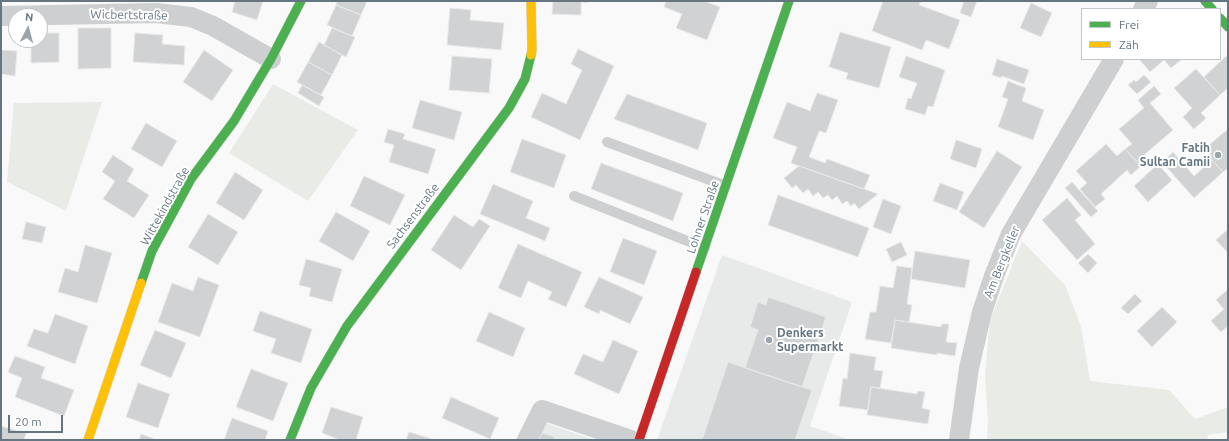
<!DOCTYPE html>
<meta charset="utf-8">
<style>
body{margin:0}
#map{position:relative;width:1229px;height:441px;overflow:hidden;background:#f9f9f9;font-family:Ubuntu,sans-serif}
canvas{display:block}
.frame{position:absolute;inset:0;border:2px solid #657683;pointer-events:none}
.legend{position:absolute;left:1081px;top:8px;width:140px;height:52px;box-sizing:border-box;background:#fff;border:1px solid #c1c8cd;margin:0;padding:5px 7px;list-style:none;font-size:12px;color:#657683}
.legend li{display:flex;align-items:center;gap:8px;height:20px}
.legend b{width:20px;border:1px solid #c1c8cd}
.north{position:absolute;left:8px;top:8px;width:40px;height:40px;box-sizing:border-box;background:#fff;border:1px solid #c1c8cd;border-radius:50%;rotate:6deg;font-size:11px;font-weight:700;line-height:16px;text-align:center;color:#657683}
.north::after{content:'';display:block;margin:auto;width:14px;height:18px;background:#99a4ac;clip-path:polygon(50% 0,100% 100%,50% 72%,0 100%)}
.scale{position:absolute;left:8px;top:415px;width:55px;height:18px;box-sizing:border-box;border:2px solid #657683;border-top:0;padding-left:5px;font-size:12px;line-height:14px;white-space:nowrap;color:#657683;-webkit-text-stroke:3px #fff;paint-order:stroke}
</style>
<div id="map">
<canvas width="1229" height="441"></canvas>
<div class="frame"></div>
<ul class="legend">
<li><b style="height:5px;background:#4caf50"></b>Frei</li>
<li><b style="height:5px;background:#ffc107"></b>Zäh</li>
</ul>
<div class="north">N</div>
<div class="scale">20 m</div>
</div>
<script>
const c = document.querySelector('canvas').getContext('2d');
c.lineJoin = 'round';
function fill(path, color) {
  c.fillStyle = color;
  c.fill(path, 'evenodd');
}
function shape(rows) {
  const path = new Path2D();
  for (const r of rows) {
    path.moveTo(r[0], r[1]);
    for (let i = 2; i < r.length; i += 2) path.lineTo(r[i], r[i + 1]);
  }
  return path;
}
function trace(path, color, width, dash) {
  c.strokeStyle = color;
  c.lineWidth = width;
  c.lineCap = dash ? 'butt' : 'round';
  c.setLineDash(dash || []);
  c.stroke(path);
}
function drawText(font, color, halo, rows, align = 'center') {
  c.font = font + ' Ubuntu,sans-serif';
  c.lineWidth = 4;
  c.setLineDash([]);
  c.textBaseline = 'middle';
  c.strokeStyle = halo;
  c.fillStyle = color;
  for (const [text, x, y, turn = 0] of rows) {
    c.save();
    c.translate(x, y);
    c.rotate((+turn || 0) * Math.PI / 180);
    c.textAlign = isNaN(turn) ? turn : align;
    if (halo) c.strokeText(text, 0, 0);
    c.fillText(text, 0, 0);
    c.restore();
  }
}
fill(shape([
 [722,255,852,302,810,426,850,440,657,440],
 [546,423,594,440,538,440]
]), '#e8e9e9');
fill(shape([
 [273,84,358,130,308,201,229,153],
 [102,102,66,211,7,182,14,103],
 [1022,241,1065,285,1081,326,1090,381,1169,390,1195,419,1228,407,1228,432,1208,435,1207,440,987,440,988,420,985,375,990,320]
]), '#e8ebe6');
const building = shape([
 [235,1,263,1,257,20,232,12,235,1],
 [337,1,367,1,361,15,336,5,337,1],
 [553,1,587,1,587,3,581,2,581,15,552,14,553,1],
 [666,1,704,1,720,7,707,40,676,28,682,14,664,7,666,1],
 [883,1,921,1,919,5,960,20,949,49,926,40,922,50,872,31,883,1],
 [964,1,977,1,971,17,960,13,964,1],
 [1031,3,1052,13,1041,37,1020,28,1031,3],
 [336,5,361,15,352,36,327,25,336,5],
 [450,8,471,10,470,20,504,23,501,50,447,45,450,8],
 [78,28,111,28,111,68,78,69,78,28],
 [332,28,355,37,346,57,324,45,332,28],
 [840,32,891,47,879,88,846,79,848,73,829,67,840,32],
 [40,33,59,33,59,62,31,63,31,40,40,40,40,33],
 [135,33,163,35,162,44,185,46,184,65,133,62,135,33],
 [319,42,342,55,332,75,308,62,319,42],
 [578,49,614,66,580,140,531,117,542,93,566,104,582,70,571,64,578,49],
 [1,50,17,51,15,76,1,74,1,50],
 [204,50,233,70,212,101,183,82,204,50],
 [452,56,492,59,489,93,449,90,452,56],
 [906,56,945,70,933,107,928,106,925,115,905,109,908,98,911,99,917,83,899,77,906,56],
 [1226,56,1228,58,1228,88,1220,95,1204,77,1226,56],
 [997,59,1029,70,1024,84,1002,76,1001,78,992,75,997,59],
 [1139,59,1181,59,1181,60,1171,68,1164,60,1150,72,1139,59],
 [308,62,332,75,321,95,297,82,308,62],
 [1196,69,1220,95,1201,113,1206,118,1194,129,1183,117,1192,108,1174,88,1196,69],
 [1144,75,1151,82,1137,94,1128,85,1134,80,1136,82,1144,75],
 [1008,81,1026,88,1022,101,1044,110,1033,140,998,127,1008,99,1002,97,1008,81],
 [302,85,324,97,319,106,298,93,302,85],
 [1154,86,1161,94,1150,103,1173,130,1144,155,1148,160,1141,166,1125,149,1132,144,1119,129,1144,108,1138,100,1154,86],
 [817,93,838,100,826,133,819,131,809,157,825,163,827,159,870,175,864,189,791,163,797,147,773,138,787,102,810,111,817,93],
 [627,94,707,123,698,150,614,119,627,94],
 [420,100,462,112,454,140,412,128,420,100],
 [146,123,177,141,162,167,131,149,146,123],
 [388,129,405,134,403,139,436,149,428,174,389,162,394,145,384,142,388,129],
 [1228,129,1228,168,1223,172,1203,150,1228,129],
 [522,139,566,155,554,188,510,172,522,139],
 [956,140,982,149,976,168,950,159,956,140],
 [1106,144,1117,156,1125,149,1141,166,1131,175,1127,170,1101,194,1105,199,1095,207,1080,189,1087,183,1076,171,1106,144],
 [997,151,1022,167,984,228,959,212,997,151],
 [1173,152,1194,176,1212,160,1223,172,1194,198,1162,162,1173,152],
 [113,155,134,169,127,181,149,195,134,218,103,199,115,181,102,172,113,155],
 [601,163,683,193,673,221,591,189,601,163],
 [1158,164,1172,180,1148,202,1134,186,1158,164],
 [799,166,864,189,878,194,859,209,854,203,851,206,847,201,842,204,837,196,832,200,828,195,823,198,818,192,813,196,808,189,803,193,796,185,792,188,784,178,799,166],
 [235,172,263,190,244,220,216,203,235,172],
 [364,176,405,195,390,225,350,206,364,176],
 [1072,182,1098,211,1091,217,1065,188,1072,182],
 [940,183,964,192,957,210,933,201,940,183],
 [493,184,533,201,526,218,550,228,545,241,480,214,493,184],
 [778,195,869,228,858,257,768,225,778,195],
 [1067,198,1081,215,1075,220,1095,244,1077,260,1042,220,1067,198],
 [883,199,901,206,891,234,873,227,883,199],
 [336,212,370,231,353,261,319,241,336,212],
 [208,214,238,232,218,265,188,247,208,214],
 [454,215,473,227,479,219,490,226,461,270,431,250,454,215],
 [26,222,46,227,42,243,22,239,26,222],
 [1228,229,1228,253,1216,240,1228,229],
 [623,238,657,251,644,285,610,272,623,238],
 [901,242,907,255,892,262,886,249,901,242],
 [518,244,582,272,566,307,548,299,552,292,528,281,521,298,498,288,518,244],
 [85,245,112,253,97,303,58,292,65,268,78,272,85,245],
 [915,251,970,260,965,288,911,279,915,251],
 [1088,254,1097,263,1088,273,1078,263,1088,254],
 [306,259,342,269,332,302,309,296,311,288,299,285,306,259],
 [897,266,912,268,907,304,912,305,909,322,895,320,891,343,865,339,870,312,876,312,880,286,893,288,897,266],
 [198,277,219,285,200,337,158,322,172,283,193,291,198,277],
 [599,277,643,297,630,324,600,310,599,314,584,307,599,277],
 [1228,289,1228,326,1221,332,1211,321,1224,309,1216,300,1228,289],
 [1135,294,1142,301,1128,314,1121,308,1135,294],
 [768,297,826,317,802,387,745,368,758,330,750,327,758,302,766,305,768,297],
 [1162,307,1177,322,1152,347,1137,331,1162,307],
 [260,311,312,329,301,363,271,353,276,339,253,331,260,311],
 [489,312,525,328,513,357,476,341,489,312],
 [55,314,88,326,75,364,27,346,34,329,48,333,55,314],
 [895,320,941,327,942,324,949,324,946,342,957,343,955,356,937,353,937,355,891,348,895,320],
 [155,330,186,343,171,378,140,365,155,330],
 [613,340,638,351,619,394,574,374,583,354,603,362,613,340],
 [850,353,876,357,874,370,883,371,880,388,871,387,868,410,839,406,843,378,847,379,850,353],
 [15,356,45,367,41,378,74,390,64,416,15,397,22,378,8,372,15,356],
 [728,362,812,390,795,440,702,440,728,362],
 [251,369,288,383,273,421,236,407,251,369],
 [138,383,170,394,158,428,126,417,138,383],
 [871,387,917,394,918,391,925,392,922,408,930,410,928,424,867,415,871,387],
 [451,397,499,418,490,439,442,418,451,397],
 [331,407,363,417,356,440,340,440,322,433,331,407],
 [232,418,268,431,265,440,224,440,232,418],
 [1,426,26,433,24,440,1,440,1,426],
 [409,432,426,437,425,440,406,440,409,432],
 [542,433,555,437,554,440,539,440,542,433],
 [141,434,157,440,139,440,141,434],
 [426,437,435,440,425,440,426,437]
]);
fill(building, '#d0d2d3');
trace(building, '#e8e8e8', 1);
const fast = shape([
 [1205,1,1212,9],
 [1220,18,1228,27],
 [696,272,789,1],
 [141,283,152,251,191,179,234,121,271,59,301,1],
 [290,440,311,388,347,326,509,108,525,79,531,55]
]);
const slow = shape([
 [531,55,532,50,531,1],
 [88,440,141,283]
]);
const jam = shape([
 [639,440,696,272]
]);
trace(fast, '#d5d6d7', 10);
trace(slow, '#d5d6d7', 10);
trace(jam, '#d5d6d7', 10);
trace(shape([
 [607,142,726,186],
 [574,196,705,248]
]), '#cecfd0', 10);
trace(shape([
 [1143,9,1148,1],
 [1,16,156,13,191,17,213,26,271,59],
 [527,440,542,410,631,440],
 [959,440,969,368,982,312,994,276,1011,234,1114,59]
]), '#cecfd0', 20);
trace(fast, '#4caf50', 9);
trace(slow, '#ffc107', 9);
trace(jam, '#c62828', 9);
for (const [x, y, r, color] of [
 [1218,155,4,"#99a4ac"],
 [769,340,4,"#99a4ac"]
]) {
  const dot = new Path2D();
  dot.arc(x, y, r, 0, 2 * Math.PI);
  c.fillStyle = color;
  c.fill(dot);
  trace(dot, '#fff', 1.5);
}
drawText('12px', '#657683', '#fff', [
 ["Wicbertstraße",129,15,1],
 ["Wittekindstraße",165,206,-61],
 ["Sachsenstraße",413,216,-53],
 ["Lohner Straße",703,217,-71],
 ["Am Bergkeller",1002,262,-68]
]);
drawText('bold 12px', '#657683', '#fff', [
 ["Fatih",1210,148],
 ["Sultan Camii",1210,162],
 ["Denkers",777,333,"left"],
 ["Supermarkt",777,347,"left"]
], 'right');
</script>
